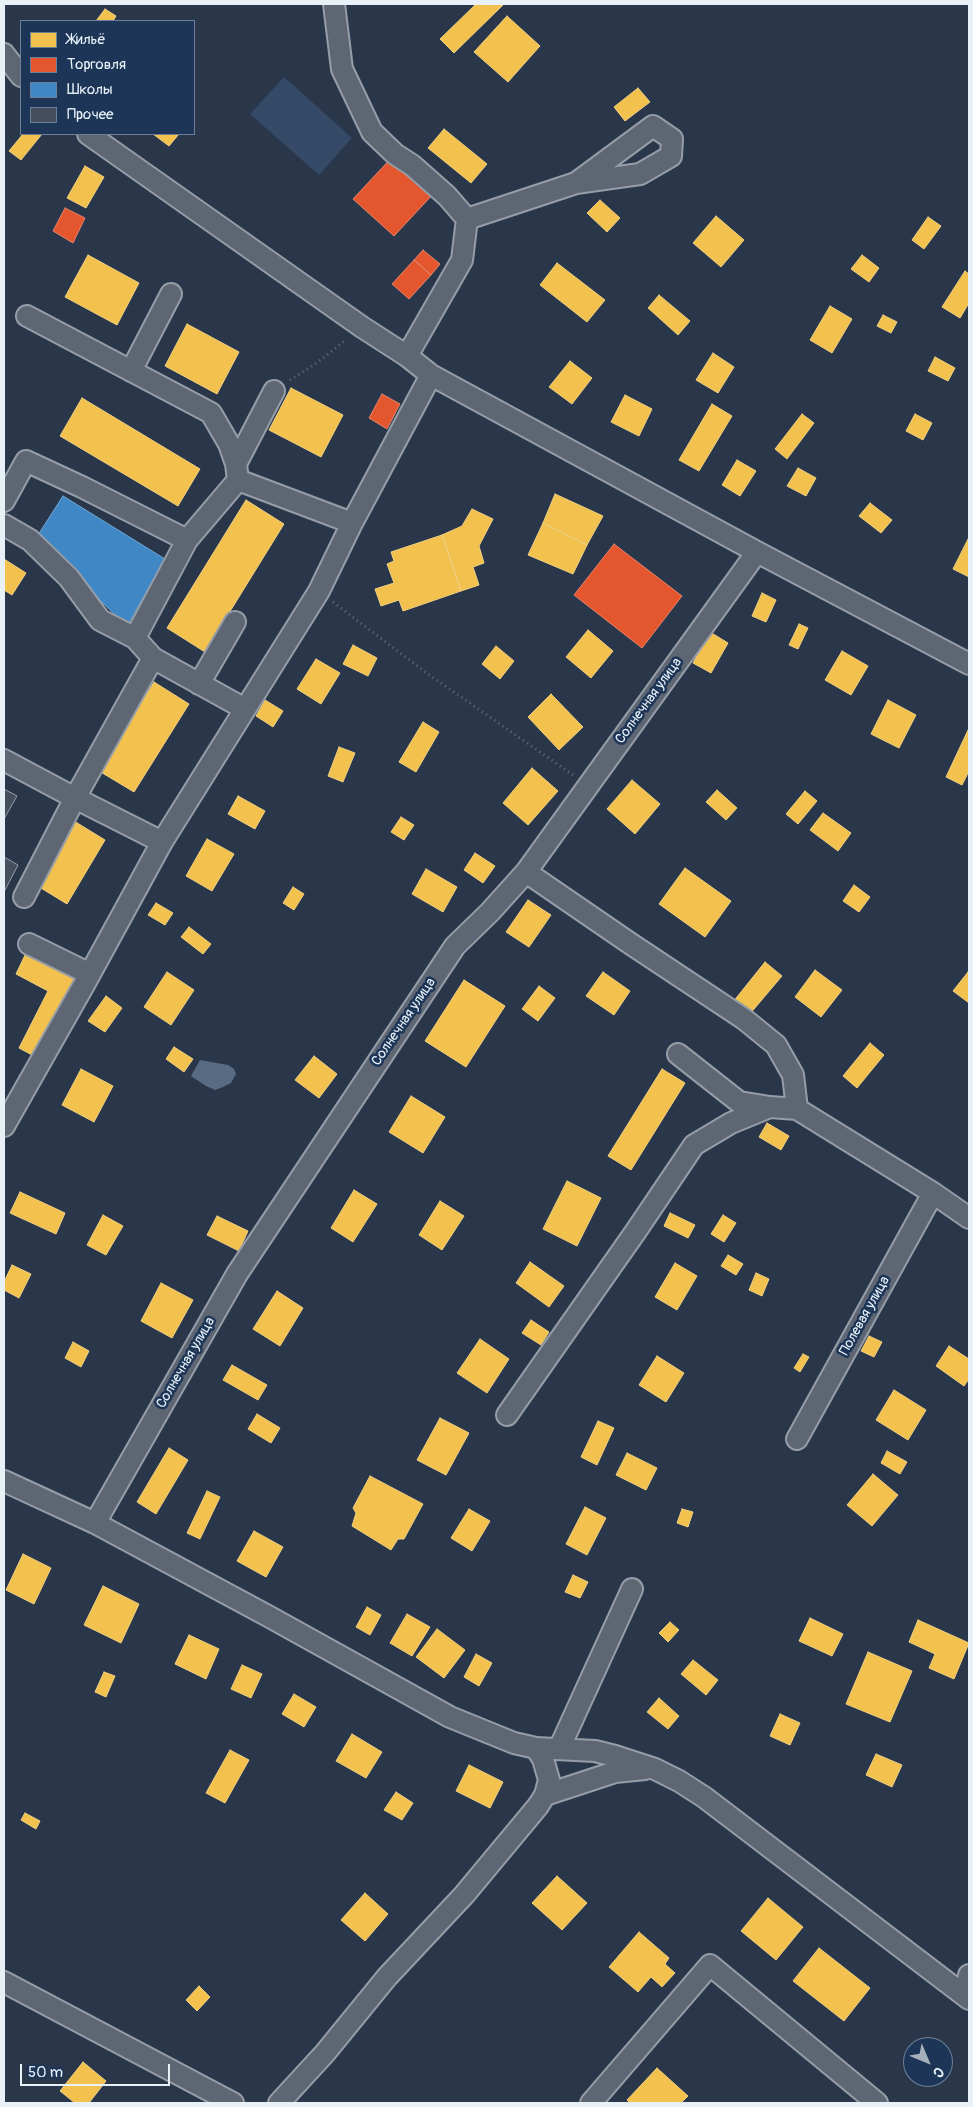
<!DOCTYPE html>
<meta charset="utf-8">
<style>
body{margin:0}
#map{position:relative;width:973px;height:2107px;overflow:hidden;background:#2a374a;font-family:Pangolin,sans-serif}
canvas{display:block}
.frame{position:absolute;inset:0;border:5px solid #e8f1f8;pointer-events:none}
.legend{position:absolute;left:20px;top:20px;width:175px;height:115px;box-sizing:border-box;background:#1d3557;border:1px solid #6e8097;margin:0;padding:6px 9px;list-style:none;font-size:15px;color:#e8f1f8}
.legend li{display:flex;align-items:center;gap:10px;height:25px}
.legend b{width:25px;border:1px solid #6e8097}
.north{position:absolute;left:903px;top:2037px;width:50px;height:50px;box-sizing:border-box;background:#1d3557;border:1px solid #6e8097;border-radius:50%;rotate:135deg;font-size:14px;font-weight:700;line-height:20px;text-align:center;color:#e8f1f8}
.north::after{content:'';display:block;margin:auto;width:18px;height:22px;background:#a6b0bb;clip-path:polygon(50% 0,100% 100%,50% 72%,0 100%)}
.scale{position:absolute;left:20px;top:2064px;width:150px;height:22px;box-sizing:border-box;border:2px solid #e8f1f8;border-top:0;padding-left:6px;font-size:15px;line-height:18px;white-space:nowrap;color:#e8f1f8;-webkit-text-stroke:4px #1d3557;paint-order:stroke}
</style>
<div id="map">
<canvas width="973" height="2107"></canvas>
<div class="frame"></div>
<ul class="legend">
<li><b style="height:14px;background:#f2c14e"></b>Жильё</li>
<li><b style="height:14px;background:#e4572e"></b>Торговля</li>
<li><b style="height:14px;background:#3f88c5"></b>Школы</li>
<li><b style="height:14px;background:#444e5c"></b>Прочее</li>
</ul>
<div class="north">С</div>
<div class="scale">50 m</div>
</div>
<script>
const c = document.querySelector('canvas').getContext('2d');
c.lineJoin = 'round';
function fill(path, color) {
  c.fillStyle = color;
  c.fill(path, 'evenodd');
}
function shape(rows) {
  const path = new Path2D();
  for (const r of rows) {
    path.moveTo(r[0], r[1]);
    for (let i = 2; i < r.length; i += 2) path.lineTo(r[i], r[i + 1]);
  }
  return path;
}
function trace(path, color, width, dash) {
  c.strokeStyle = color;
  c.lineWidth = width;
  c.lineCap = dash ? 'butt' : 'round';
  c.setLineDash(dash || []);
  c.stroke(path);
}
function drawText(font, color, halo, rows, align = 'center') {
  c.font = font + ' Pangolin,sans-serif';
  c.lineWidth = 5;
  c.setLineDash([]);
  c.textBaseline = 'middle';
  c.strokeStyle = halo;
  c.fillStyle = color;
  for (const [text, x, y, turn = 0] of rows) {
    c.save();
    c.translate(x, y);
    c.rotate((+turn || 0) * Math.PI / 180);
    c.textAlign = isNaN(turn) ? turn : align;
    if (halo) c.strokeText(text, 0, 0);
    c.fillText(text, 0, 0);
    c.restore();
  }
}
fill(shape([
 [284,77,352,138,319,175,250,114]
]), '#354a67');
fill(shape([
 [200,1060,228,1065,234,1069,236,1074,231,1083,223,1087,215,1090,206,1086,191,1076]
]), '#586b83');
const homes = shape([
 [476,4,503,5,454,53,440,39,476,4],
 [105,9,116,16,113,21,96,21,105,9],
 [507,16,540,46,508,82,474,52,507,16],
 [638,88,650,102,625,121,614,107,638,88],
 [444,129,487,164,471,183,428,148,444,129],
 [23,134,42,134,21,160,9,151,23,134],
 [153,134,179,134,169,146,153,134],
 [85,166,104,177,86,208,67,198,85,166],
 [600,200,620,218,607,232,587,213,600,200],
 [716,216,744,240,721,267,693,243,716,216],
 [928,217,941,226,924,249,912,240,928,217],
 [88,255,139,283,117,325,65,297,88,255],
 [862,255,879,268,869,282,851,269,862,255],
 [557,263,605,300,587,322,540,285,557,263],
 [965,271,969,274,969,303,960,318,942,307,965,271],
 [659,295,690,321,678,335,648,308,659,295],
 [830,306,852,319,832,353,810,340,830,306],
 [883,315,897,322,891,333,877,326,883,315],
 [187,324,239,352,217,394,165,366,187,324],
 [713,353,734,367,718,393,696,380,713,353],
 [935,357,955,368,948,381,928,371,935,357],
 [570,361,592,378,572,404,549,387,570,361],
 [291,388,343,415,321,457,269,430,291,388],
 [625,395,652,409,639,436,611,422,625,395],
 [82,398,200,469,178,506,60,436,82,398],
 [712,404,732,416,699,471,679,460,712,404],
 [802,414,814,423,787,459,775,449,802,414],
 [915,414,932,423,923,440,906,431,915,414],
 [737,460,756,471,740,496,722,485,737,460],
 [798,468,816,478,806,496,787,486,798,468],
 [555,494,603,516,587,545,543,523,555,494],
 [246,500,284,524,205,652,167,628,246,500],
 [870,503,892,520,881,533,859,516,870,503],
 [472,509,493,519,479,546,484,563,473,567,479,585,461,591,442,535,462,526,472,509],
 [543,523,587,545,573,574,528,555,543,523],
 [442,535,461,591,403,611,399,600,381,606,375,589,394,583,387,564,394,561,391,552,442,535],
 [969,537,969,577,953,569,969,537],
 [4,559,26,573,12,595,4,590,4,559],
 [762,593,776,600,766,622,752,616,762,593],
 [799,624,808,628,798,649,789,645,799,624],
 [588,630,613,651,591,678,566,657,588,630],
 [710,632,728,643,711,673,693,663,710,632],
 [353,645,377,658,368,676,343,664,353,645],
 [496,646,514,661,500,679,482,664,496,646],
 [842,651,868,666,851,695,825,680,842,651],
 [316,659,340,673,321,704,297,689,316,659],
 [154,682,189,704,134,792,99,771,154,682],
 [551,694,583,727,559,750,528,717,551,694],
 [265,700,283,711,273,727,256,716,265,700],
 [888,700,916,715,899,748,871,734,888,700],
 [423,722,439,732,416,772,399,762,423,722],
 [969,728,969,771,962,785,946,777,969,728],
 [339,747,355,753,343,782,328,776,339,747],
 [532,768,558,791,528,825,503,803,532,768],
 [632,780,660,804,635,834,607,809,632,780],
 [717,790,737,808,726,820,706,802,717,790],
 [805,791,817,801,798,824,786,814,805,791],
 [238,796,265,811,255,829,228,814,238,796],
 [823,813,851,833,838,851,810,830,823,813],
 [401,817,414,825,404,840,391,832,401,817],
 [74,821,105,840,67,904,36,885,74,821],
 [207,839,234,854,212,891,186,876,207,839],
 [475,853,495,866,483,883,464,870,475,853],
 [685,868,731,901,705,937,659,904,685,868],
 [426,869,457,887,443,912,412,894,426,869],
 [854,885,870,897,859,912,843,901,854,885],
 [293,887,304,894,294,910,283,903,293,887],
 [528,900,551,915,529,947,506,932,528,900],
 [156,903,173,913,165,925,148,915,156,903],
 [189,927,211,944,203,954,181,937,189,927],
 [26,953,75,979,34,1056,19,1048,48,991,16,974,26,953],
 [765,962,782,976,749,1015,733,1002,765,962],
 [815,970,842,990,821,1017,795,997,815,970],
 [167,972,194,990,171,1025,144,1007,167,972],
 [603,972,630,991,614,1015,586,996,603,972],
 [968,972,969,973,969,1003,953,991,968,972],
 [464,980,505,1006,466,1067,425,1041,464,980],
 [539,986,555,998,538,1021,522,1009,539,986],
 [106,996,122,1008,105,1032,88,1021,106,996],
 [870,1043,884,1055,857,1088,843,1076,870,1043],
 [174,1047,193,1059,184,1072,166,1059,174,1047],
 [314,1056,337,1074,319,1098,295,1080,314,1056],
 [81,1069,113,1086,94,1122,62,1105,81,1069],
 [662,1069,685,1083,631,1170,608,1156,662,1069],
 [411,1096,445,1117,423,1153,389,1132,411,1096],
 [767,1123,789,1136,781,1150,759,1137,767,1123],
 [567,1181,601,1198,577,1246,543,1229,567,1181],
 [354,1190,377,1204,353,1242,331,1228,354,1190],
 [20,1192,65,1213,56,1234,10,1213,20,1192],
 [440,1201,464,1216,442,1250,419,1235,440,1201],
 [670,1213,695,1225,688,1238,664,1226,670,1213],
 [103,1215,123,1226,106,1255,87,1245,103,1215],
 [723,1215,736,1223,724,1242,711,1234,723,1215],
 [217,1216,248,1231,239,1251,207,1235,217,1216],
 [728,1255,743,1264,736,1275,721,1266,728,1255],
 [530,1262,564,1286,549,1307,516,1283,530,1262],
 [675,1263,697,1276,677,1310,655,1297,675,1263],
 [12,1265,31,1274,19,1298,4,1290,4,1282,12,1265],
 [756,1273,769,1279,762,1296,749,1290,756,1273],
 [161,1283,193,1300,172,1338,141,1321,161,1283],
 [277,1291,303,1308,280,1346,253,1329,277,1291],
 [531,1320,549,1332,541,1345,522,1333,531,1320],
 [869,1336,882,1342,874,1357,861,1351,869,1336],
 [480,1339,509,1359,487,1393,457,1373,480,1339],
 [73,1342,89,1351,81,1367,65,1358,73,1342],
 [949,1346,969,1359,969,1379,964,1386,936,1366,949,1346],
 [803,1354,809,1357,800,1372,794,1368,803,1354],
 [657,1356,684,1373,666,1402,639,1385,657,1356],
 [232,1365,267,1385,258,1400,223,1380,232,1365],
 [894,1390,926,1410,908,1440,876,1420,894,1390],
 [257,1414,280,1428,271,1443,248,1429,257,1414],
 [440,1418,469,1433,446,1475,417,1460,440,1418],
 [598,1421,614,1428,597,1465,581,1457,598,1421],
 [169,1448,188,1460,156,1514,137,1502,169,1448],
 [887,1451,907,1462,900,1474,881,1463,887,1451],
 [627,1453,657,1468,646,1490,616,1475,627,1453],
 [873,1474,898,1495,872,1526,847,1505,873,1474],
 [370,1476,423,1504,404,1539,398,1539,391,1550,352,1526,356,1513,353,1508,370,1476],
 [207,1491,220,1497,200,1539,187,1533,207,1491],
 [585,1507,606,1518,587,1555,566,1544,585,1507],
 [469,1509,490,1521,472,1551,451,1538,469,1509],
 [682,1509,693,1512,688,1527,677,1523,682,1509],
 [254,1531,283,1547,266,1577,237,1561,254,1531],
 [23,1554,51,1568,34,1604,6,1590,23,1554],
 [573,1575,588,1582,580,1598,565,1592,573,1575],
 [103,1586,139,1604,121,1643,84,1625,103,1586],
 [367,1607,381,1615,370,1635,356,1627,367,1607],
 [407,1614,430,1627,412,1656,390,1643,407,1614],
 [810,1618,843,1634,832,1656,799,1641,810,1618],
 [918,1620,969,1643,954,1679,929,1668,935,1654,909,1642,918,1620],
 [670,1622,679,1630,668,1642,659,1633,670,1622],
 [437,1629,465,1650,444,1678,416,1657,437,1629],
 [189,1635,219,1649,206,1679,175,1664,189,1635],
 [868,1652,912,1671,890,1722,846,1704,868,1652],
 [476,1654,492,1663,479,1686,464,1677,476,1654],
 [693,1660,718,1680,706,1695,681,1674,693,1660],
 [242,1665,262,1674,251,1698,231,1689,242,1665],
 [104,1672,115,1676,106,1697,95,1692,104,1672],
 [294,1694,316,1707,304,1727,282,1714,294,1694],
 [659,1698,679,1716,668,1729,647,1712,659,1698],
 [780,1714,800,1723,790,1745,770,1736,780,1714],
 [352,1734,382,1752,366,1778,336,1761,352,1734],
 [230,1750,249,1760,225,1803,206,1793,230,1750],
 [876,1754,902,1765,892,1787,866,1775,876,1754],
 [469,1765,503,1782,490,1808,456,1791,469,1765],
 [396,1792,413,1803,402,1820,384,1810,396,1792],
 [25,1813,40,1821,36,1829,21,1820,25,1813],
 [557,1876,587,1903,562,1930,532,1903,557,1876],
 [365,1893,388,1914,365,1941,341,1920,365,1893],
 [768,1898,803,1927,776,1960,741,1931,768,1898],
 [639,1932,669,1958,665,1964,675,1973,662,1987,651,1977,638,1992,609,1967,639,1932],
 [819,1948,870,1988,844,2021,793,1981,819,1948],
 [199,1986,210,1997,197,2011,186,2000,199,1986],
 [83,2062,106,2081,89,2103,75,2103,60,2091,83,2062],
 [657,2068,688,2096,681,2103,630,2103,627,2100,657,2068]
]);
fill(homes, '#f2c14e');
trace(homes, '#efcf81', 1);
const shops = shape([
 [395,154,436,191,394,236,353,199,395,154],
 [65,208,85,218,73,243,53,231,65,208],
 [423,250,440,264,431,275,414,260,423,250],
 [414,260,431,275,409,299,392,284,414,260],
 [382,394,400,404,387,429,369,418,382,394],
 [614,544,682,596,642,648,574,595,614,544]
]);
fill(shops, '#e4572e');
trace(shops, '#e5856b', 1);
const schools = shape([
 [63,496,165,559,127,626,83,584,38,535,63,496]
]);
fill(schools, '#3f88c5');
trace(schools, '#72a8d4', 1);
const building = shape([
 [4,789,17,796,4,819,4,789],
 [4,857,18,865,4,892,4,857]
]);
fill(building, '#444e5c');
trace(building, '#959da7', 1);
const minor = shape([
 [334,4,342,69,372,132,395,154,412,165,447,196,467,219],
 [4,54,21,76],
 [88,134,362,327,407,356,431,375,757,552,969,664],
 [27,316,211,413,229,444,236,464,238,480,352,523],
 [407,356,462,260,467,219,576,183,653,126,672,139,671,156,640,174,576,183],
 [131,371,171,294],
 [236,464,274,391],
 [4,501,26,461,82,487,187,540],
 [4,525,30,540,69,578,100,620,135,638,153,658,245,709],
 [135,638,187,540,238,480],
 [199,684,235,622],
 [4,760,75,798,162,842],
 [526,872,631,944,744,1019,776,1045,793,1075,797,1109],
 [24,897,75,798,153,658],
 [29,944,90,974],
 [678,1054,739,1102,770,1107],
 [4,1126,85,983,162,842,319,591,352,523,431,375],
 [507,1415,636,1231,694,1145,731,1123,770,1107,797,1109,933,1193,969,1218],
 [797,1439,933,1193],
 [4,1481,95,1523,268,1616,450,1717,514,1743,536,1748,595,1751,615,1756,655,1769,679,1781,704,1797,969,1999],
 [95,1523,237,1274,455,946,490,912,526,872,757,552],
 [559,1749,632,1589],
 [545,1795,615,1772,645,1769],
 [4,1982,233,2103],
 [965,1995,969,1975],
 [279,2103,325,2053,387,1977,464,1895,538,1806,545,1795,549,1780,543,1759,536,1748],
 [591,2103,710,1965,877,2103]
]);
trace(minor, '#959da7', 24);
trace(shape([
 [290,380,314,365,346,340],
 [333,602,428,674,573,775]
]), '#656d78', 3, [1, 4]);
trace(minor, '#5d6672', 20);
drawText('14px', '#e8f1f8', '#1d3557', [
 ["Солнечная улица",649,701,-54],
 ["Солнечная улица",404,1022,-56],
 ["Полевая улица",865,1316,-61],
 ["Солнечная улица",186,1363,-60]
]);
</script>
